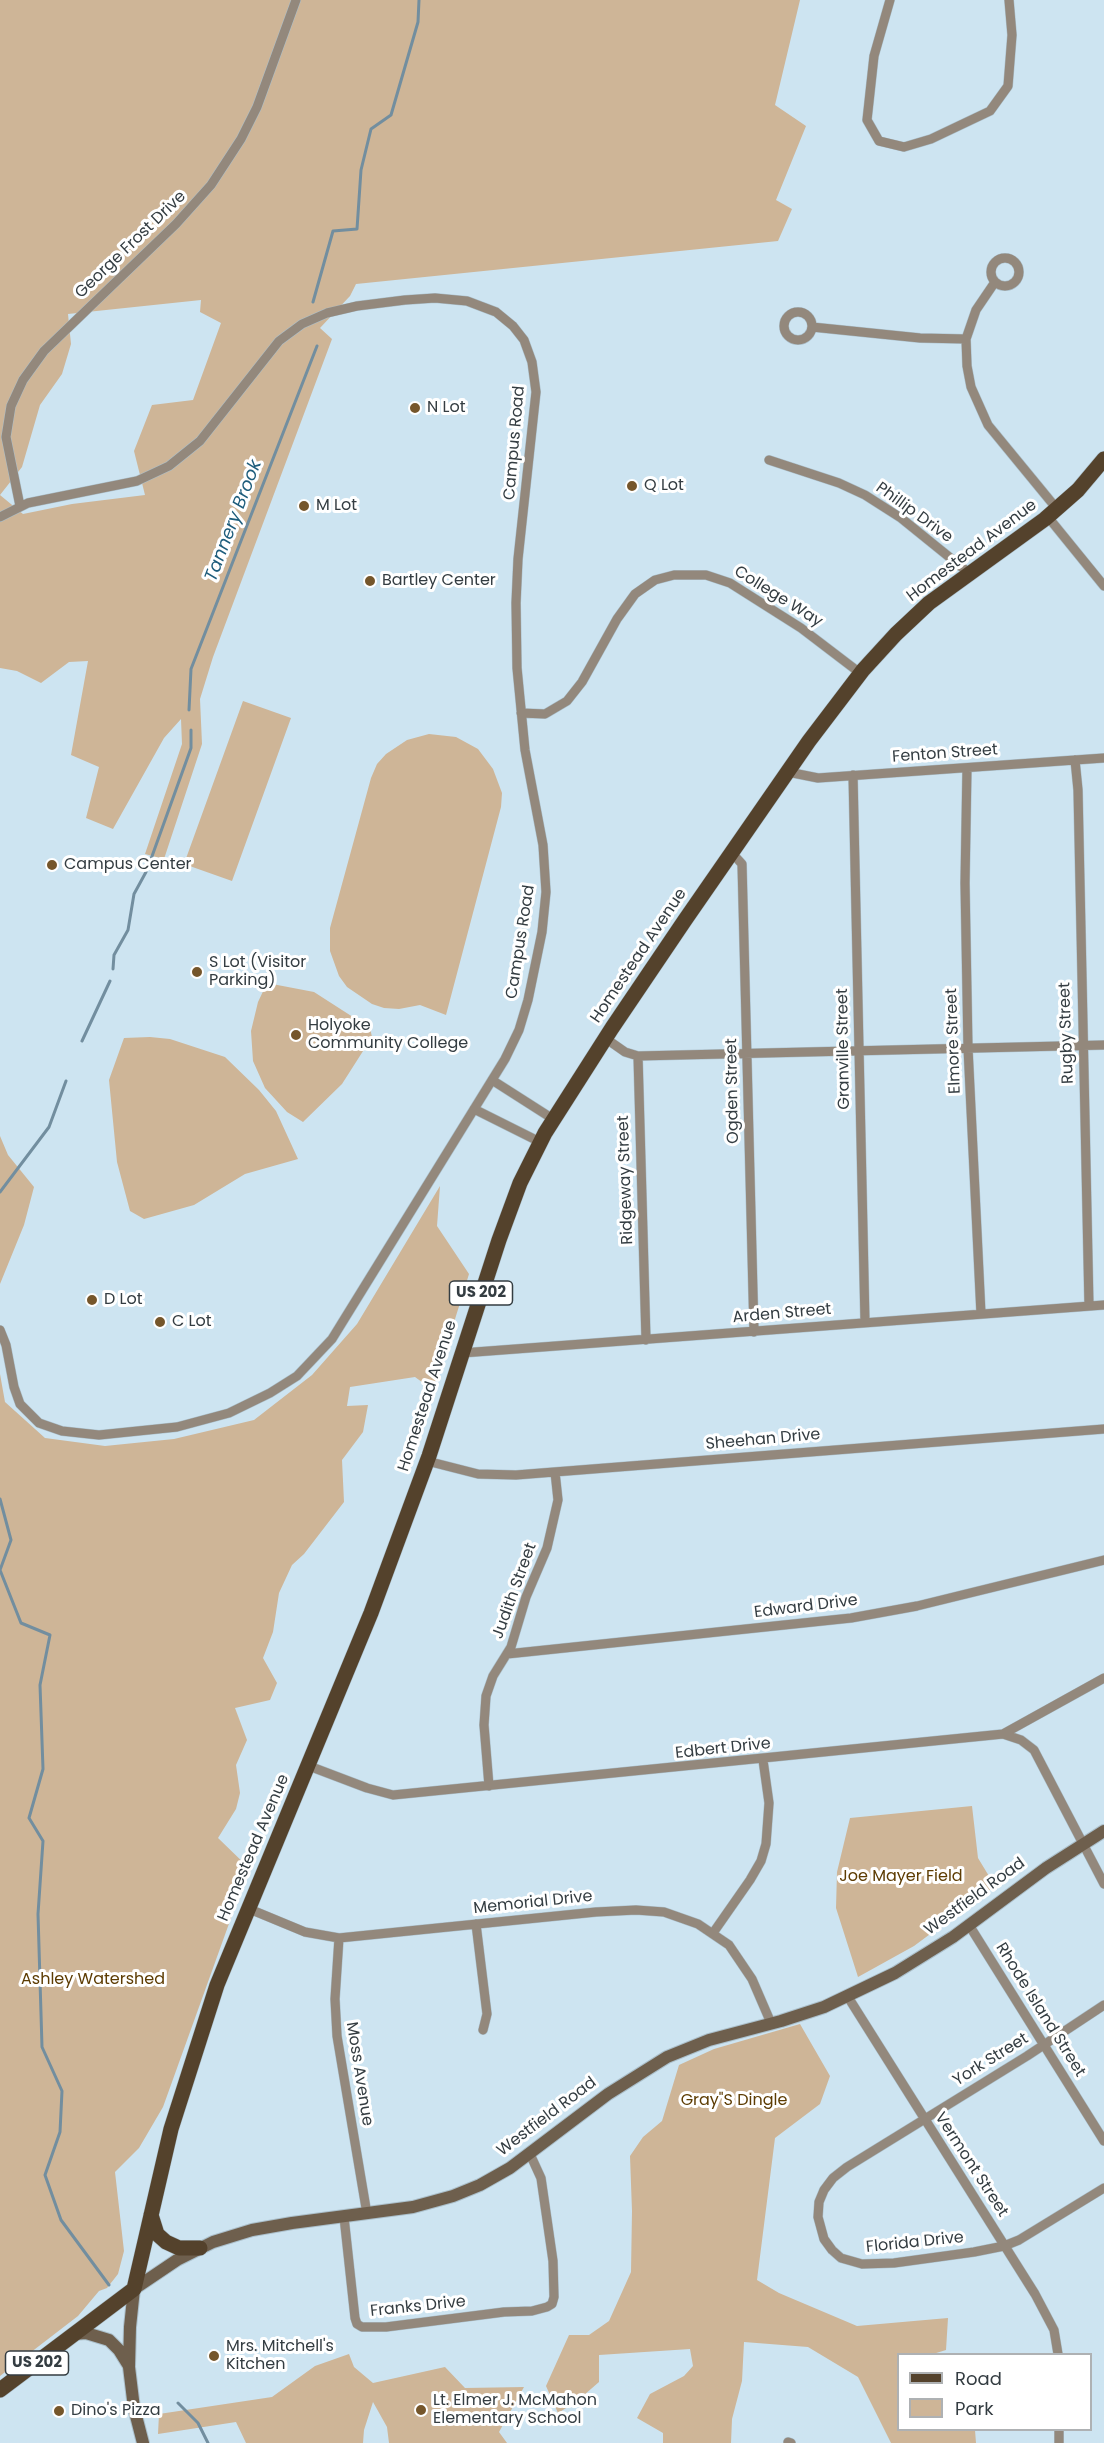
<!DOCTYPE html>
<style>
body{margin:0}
#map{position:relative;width:1104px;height:2443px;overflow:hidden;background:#cde4f1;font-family:Poppins,sans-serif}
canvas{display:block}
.legend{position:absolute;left:897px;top:2353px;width:195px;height:78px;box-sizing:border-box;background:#fff;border:2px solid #aeb1b3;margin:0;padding:8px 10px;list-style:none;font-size:18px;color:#343d42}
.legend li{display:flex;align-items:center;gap:12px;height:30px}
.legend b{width:30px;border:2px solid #aeb1b3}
</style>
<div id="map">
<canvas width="1104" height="2443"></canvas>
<ul class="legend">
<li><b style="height:8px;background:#54422c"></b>Road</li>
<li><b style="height:16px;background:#ceb597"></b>Park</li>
</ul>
</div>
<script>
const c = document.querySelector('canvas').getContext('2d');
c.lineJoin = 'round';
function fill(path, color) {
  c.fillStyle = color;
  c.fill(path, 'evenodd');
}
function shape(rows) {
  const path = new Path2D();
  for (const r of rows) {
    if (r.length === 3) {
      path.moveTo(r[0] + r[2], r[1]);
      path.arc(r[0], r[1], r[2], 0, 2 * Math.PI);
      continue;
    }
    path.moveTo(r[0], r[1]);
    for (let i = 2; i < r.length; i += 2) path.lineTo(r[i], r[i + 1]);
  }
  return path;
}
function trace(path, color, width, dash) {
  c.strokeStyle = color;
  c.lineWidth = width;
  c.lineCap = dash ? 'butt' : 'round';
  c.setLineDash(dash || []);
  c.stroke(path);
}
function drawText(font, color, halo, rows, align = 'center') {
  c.font = font + ' Poppins,sans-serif';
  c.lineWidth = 6;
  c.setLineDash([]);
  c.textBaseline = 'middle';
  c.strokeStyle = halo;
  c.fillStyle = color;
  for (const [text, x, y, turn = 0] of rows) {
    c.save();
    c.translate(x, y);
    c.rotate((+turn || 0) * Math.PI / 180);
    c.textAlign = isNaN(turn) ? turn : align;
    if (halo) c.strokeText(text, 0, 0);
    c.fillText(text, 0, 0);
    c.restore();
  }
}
fill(shape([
 [0,0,800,0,775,105,806,126,776,200,792,209,778,241,356,284,350,296,320,328,332,339,213,657,200,699,202,744,164,859,145,854,182,744,181,719,164,738,113,829,86,818,99,767,71,755,88,661,69,662,41,683,17,671,0,668],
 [201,300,200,312,221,323,193,400,152,405,134,451,145,495,72,504,23,514,0,495,22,467,40,405,62,374,71,344,68,314],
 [243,701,291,718,232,881,184,864],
 [429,734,456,737,478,749,493,769,502,793,501,807,446,1015,420,1005,399,1009,384,1008,372,1004,347,987,339,976,330,951,330,928,371,778,377,764,386,754,407,740],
 [267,983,314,992,370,1028,372,1037,342,1084,303,1122,287,1112,265,1088,253,1061,251,1031,258,1002],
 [150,1037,170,1039,225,1057,259,1090,276,1111,298,1159,245,1174,194,1205,144,1219,130,1211,117,1162,109,1080,124,1038],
 [0,1136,8,1155,34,1187,24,1225,0,1284],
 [440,1186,437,1226,469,1274,433,1390,415,1377,350,1387,347,1406,368,1405,363,1432,342,1460,344,1502,304,1554,292,1565,279,1593,273,1632,263,1658,277,1683,270,1700,235,1708,247,1740,236,1765,240,1793,236,1809,218,1838,249,1868,163,2107,139,2148,115,2172,124,2251,118,2274,107,2288,99,2291,78,2316,0,2376,0,1374,5,1402,45,1438,105,1446,174,1439,254,1420,312,1375,357,1324],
 [972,1806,978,1858,995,1886,914,1946,858,1977,836,1908,837,1872,850,1818],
 [800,2024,830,2076,820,2104,775,2138,757,2280,779,2293,857,2326,948,2318,946,2350,933,2354,898,2354,898,2430,975,2430,976,2443,891,2443,858,2377,808,2347,744,2342,742,2381,732,2419,731,2443,663,2443,663,2433,637,2418,650,2394,684,2376,693,2366,690,2349,599,2355,599,2382,576,2402,558,2413,546,2386,569,2335,589,2335,609,2321,631,2272,632,2211,630,2156,643,2137,662,2121,679,2065,714,2049],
 [349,2354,354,2367,373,2383,445,2367,465,2388,524,2387,499,2432,507,2443,389,2443,387,2427,373,2402,364,2430,363,2443,246,2443,236,2422,158,2434,159,2414,272,2397,315,2366]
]), '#ceb597');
trace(shape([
 [313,302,333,231,357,229,361,170,371,129,391,115,418,22,419,0],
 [189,710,191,669,317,346],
 [151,859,191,748,191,730],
 [113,969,114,955,128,930,134,894,146,872],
 [82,1041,110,981],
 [0,1192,49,1127,66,1081],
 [0,1499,11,1540,0,1570,21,1623,50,1635,40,1685,43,1769,29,1818,43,1841,38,1914,42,2047,62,2091,60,2132,45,2175,61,2220,109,2285],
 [178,2403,198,2423,208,2443]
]), '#728e9f', 3);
const minor = shape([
 [890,0,874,56,867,120,879,141,904,147,931,139,990,111,1008,86,1012,35,1009,0],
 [1005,272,14],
 [995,282,976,310,966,339,967,366,971,387,988,425,1057,509],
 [798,326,14],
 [812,327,920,338,966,339],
 [769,460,839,483,865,495,901,518,969,573],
 [20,506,6,437,11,406,23,380,44,351,176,224,211,185,241,139,257,107,296,0],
 [0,517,28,503,137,481,169,466,200,441,279,341,302,324,327,313,357,306,405,300,435,298,467,301,496,312,513,326,524,340,532,362,536,392,518,559,516,603,517,668,525,750,543,845,546,892,542,932,528,1000,519,1030,505,1059,332,1339,297,1376,270,1393,229,1413,177,1427,99,1435,62,1431,39,1423,20,1404,14,1387,6,1345,0,1330],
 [1048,517,1104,586],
 [521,713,545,714,567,701,582,682,617,619,635,594,655,580,674,575,706,575,730,583,801,628,860,673],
 [1075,760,1078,790,1089,1306],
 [967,768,965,883,968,1048,981,1314],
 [788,772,818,778,1104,758],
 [853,775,865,1322],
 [732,853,742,864,754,1332],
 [605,1038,625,1052,638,1056,646,1340],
 [638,1056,1104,1045],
 [492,1080,553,1119],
 [474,1109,540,1142],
 [462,1353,1104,1305],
 [427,1461,478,1474,516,1475,1104,1429],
 [507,1654,851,1618,917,1606,1104,1560],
 [1003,1734,1104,1678],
 [309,1766,367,1788,393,1795,1003,1734,1021,1740,1034,1750,1104,1884],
 [489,1786,484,1725,486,1696,493,1676,511,1647,526,1597,547,1548,558,1500,555,1472],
 [247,1908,305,1932,339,1938,596,1912,636,1910,664,1912,698,1924,729,1945,752,1979,771,2023],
 [476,1924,487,2014,483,2030],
 [969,1925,1104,2141],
 [713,1933,750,1880,761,1861,766,1844,769,1803,763,1760],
 [339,1938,335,1999,337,2036,367,2214],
 [848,1997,1035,2294,1054,2330,1058,2354],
 [1104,2005,1027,2056,847,2167,833,2178,824,2190,819,2202,818,2217,824,2239,832,2250,841,2258,862,2264,894,2263,974,2252,1004,2246,1019,2240,1104,2188],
 [344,2217,355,2318,357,2324,362,2327,386,2327,504,2312,532,2311,547,2307,552,2304,554,2297,553,2261,541,2178,530,2154],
 [788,2442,791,2443],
 [1059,2443,1059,2430]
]);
const secondary = shape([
 [73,2334,86,2333,109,2340,119,2350,129,2366],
 [143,2443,134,2408,129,2367,130,2327,134,2289,177,2260,213,2242,252,2230,292,2223,413,2207,453,2196,480,2185,510,2168,608,2094,667,2057,709,2040,781,2021,824,2007,895,1973,953,1937,1046,1868,1104,1831]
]);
const primary = shape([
 [151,2215,157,2234,166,2242,179,2248,200,2248],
 [0,2390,134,2289,171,2129,217,1985,371,1613,429,1456,499,1240,520,1183,545,1133,612,1028,685,920,809,741,863,670,896,634,929,603,1045,519,1078,490,1104,459]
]);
trace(minor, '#abbfca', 10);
trace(secondary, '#abbfca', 14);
trace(primary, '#abbfca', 16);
trace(minor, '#93887c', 9);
trace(secondary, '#6e5f4d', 12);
trace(primary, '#54422c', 15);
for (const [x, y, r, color] of [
 [415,408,6,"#75562b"],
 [632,486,6,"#75562b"],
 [304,506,6,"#75562b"],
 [370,581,6,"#75562b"],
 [52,865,6,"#75562b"],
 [197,972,6,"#75562b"],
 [296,1035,6,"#75562b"],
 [92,1300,6,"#75562b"],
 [160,1322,6,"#75562b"],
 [214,2356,6,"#75562b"],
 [421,2410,6,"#75562b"],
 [59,2411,6,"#75562b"]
]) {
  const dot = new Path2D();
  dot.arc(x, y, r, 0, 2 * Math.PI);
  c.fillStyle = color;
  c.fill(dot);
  trace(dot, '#fff', 2);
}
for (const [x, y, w] of [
 [481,1293,63],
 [37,2363,63]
]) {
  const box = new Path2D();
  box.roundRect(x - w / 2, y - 12, w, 24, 4.5);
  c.fillStyle = '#fff';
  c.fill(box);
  trace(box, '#343d42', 1.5);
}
drawText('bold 15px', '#343d42', null, [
 ["US 202",481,1293],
 ["US 202",37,2363]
]);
drawText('16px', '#343d42', '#fff', [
 ["George Frost Drive",131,245,-44],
 ["Campus Road",515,443,-85],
 ["Phillip Drive",914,513,36],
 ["Homestead Avenue",972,551,-37],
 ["College Way",778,597,32],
 ["Fenton Street",945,754,-4],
 ["Campus Road",521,942,-81],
 ["Homestead Avenue",639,956,-56],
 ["Rugby Street",1067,1033,-92],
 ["Elmore Street",954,1041,-92],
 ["Granville Street",844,1049,-91],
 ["Ogden Street",733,1091,-91],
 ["Ridgeway Street",626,1180,-92],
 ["Arden Street",782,1314,-5],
 ["Homestead Avenue",428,1396,-72],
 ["Sheehan Drive",763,1440,-5],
 ["Judith Street",515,1591,-70],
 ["Edward Drive",806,1607,-7],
 ["Edbert Drive",723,1749,-6],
 ["Homestead Avenue",254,1848,-67],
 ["Westfield Road",975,1897,-36],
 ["Memorial Drive",533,1903,-6],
 ["Rhode Island Street",1040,2010,58],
 ["York Street",991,2060,-32],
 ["Moss Avenue",359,2074,81],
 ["Westfield Road",547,2117,-37],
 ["Vermont Street",971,2165,57],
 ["Florida Drive",915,2243,-6],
 ["Franks Drive",418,2307,-6]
]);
drawText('16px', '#343d42', '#fff', [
 ["N Lot",427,408],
 ["Q Lot",644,486],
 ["M Lot",316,506],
 ["Bartley Center",382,581],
 ["Campus Center",64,865],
 ["S Lot (Visitor",209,963],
 ["Parking)",209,981],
 ["Holyoke",308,1026],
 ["Community College",308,1044],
 ["D Lot",104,1300],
 ["C Lot",172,1322],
 ["Mrs. Mitchell's",226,2347],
 ["Kitchen",226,2365],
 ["Lt. Elmer J. McMahon",433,2401],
 ["Elementary School",433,2419],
 ["Dino's Pizza",71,2411]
], 'left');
drawText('16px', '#5d3c03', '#fff', [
 ["Joe Mayer Field",901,1877],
 ["Ashley Watershed",93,1980],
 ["Gray\"S Dingle",734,2101]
]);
drawText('italic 18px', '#1e5d7c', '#fff', [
 ["Tannery Brook",234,521,-69]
]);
</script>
